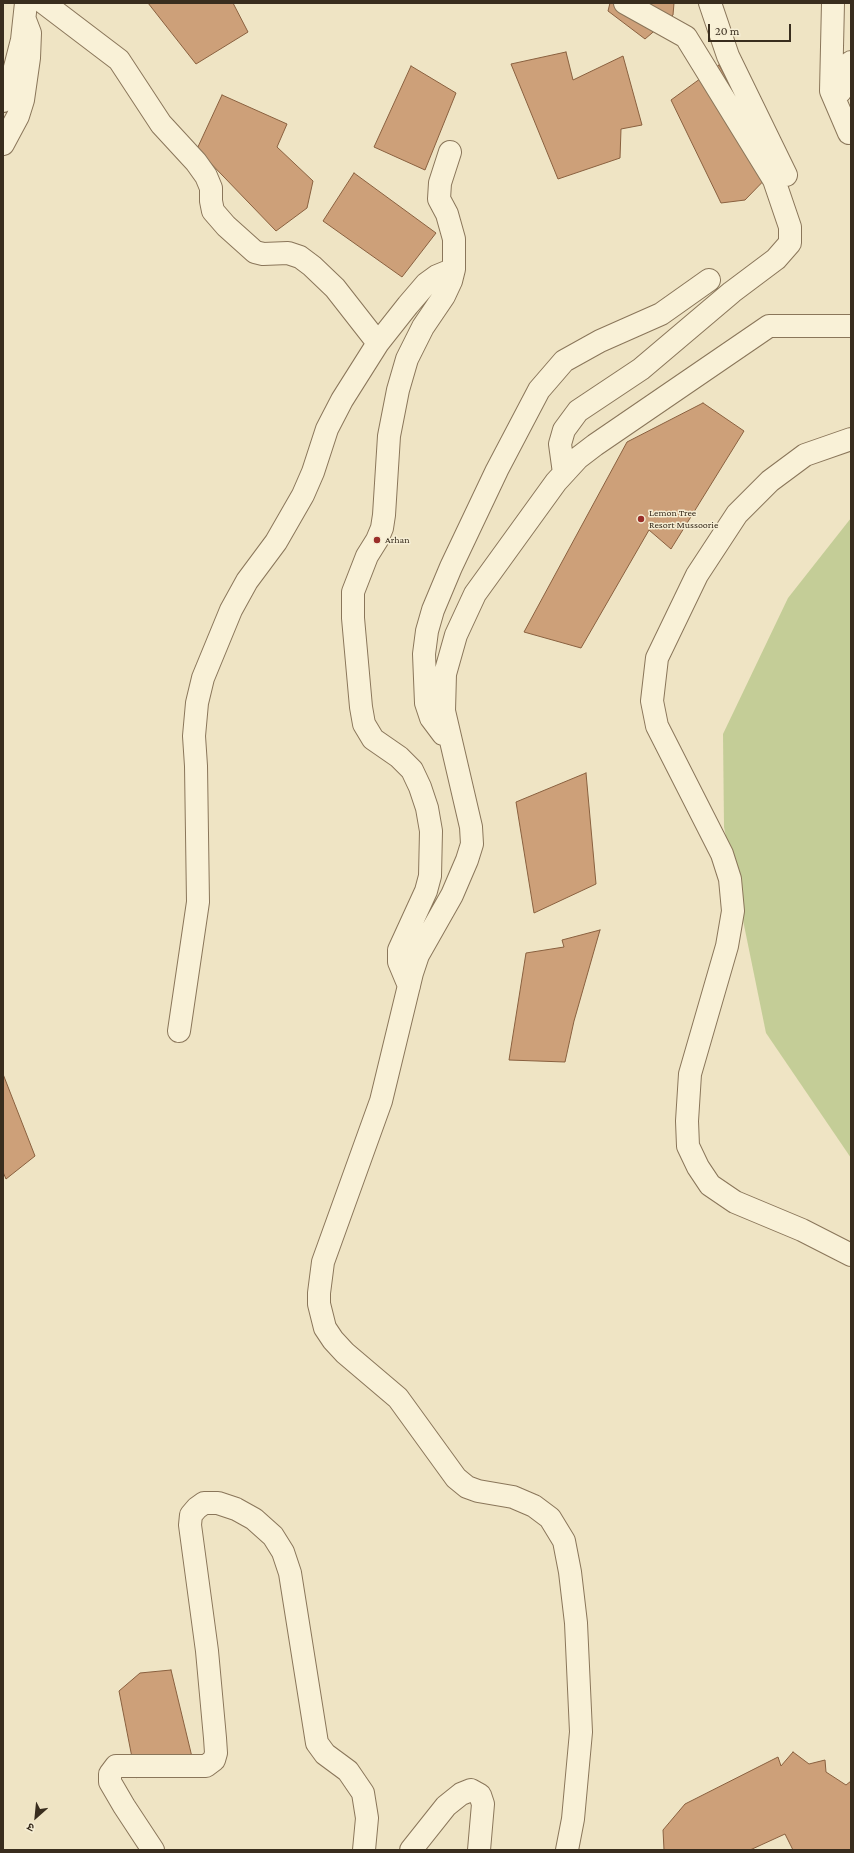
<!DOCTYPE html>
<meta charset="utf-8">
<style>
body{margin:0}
#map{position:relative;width:854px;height:1853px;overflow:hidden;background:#efe4c4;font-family:"Crimson Pro","Noto Sans Devanagari",serif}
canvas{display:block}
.frame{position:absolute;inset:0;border:4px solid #392d1e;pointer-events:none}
.north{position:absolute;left:16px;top:1797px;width:40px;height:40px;-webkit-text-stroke:3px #f6eed4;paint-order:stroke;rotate:207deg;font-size:11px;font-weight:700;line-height:16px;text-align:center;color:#392d1e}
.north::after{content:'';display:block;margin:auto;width:14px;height:18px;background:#392d1e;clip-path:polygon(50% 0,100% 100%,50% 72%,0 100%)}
.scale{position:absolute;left:708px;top:24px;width:83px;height:18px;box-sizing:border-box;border:2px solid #392d1e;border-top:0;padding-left:5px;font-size:12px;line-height:14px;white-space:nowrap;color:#392d1e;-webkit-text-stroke:3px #f6eed4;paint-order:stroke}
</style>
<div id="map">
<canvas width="854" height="1853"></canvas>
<div class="frame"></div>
<div class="north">उ</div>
<div class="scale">20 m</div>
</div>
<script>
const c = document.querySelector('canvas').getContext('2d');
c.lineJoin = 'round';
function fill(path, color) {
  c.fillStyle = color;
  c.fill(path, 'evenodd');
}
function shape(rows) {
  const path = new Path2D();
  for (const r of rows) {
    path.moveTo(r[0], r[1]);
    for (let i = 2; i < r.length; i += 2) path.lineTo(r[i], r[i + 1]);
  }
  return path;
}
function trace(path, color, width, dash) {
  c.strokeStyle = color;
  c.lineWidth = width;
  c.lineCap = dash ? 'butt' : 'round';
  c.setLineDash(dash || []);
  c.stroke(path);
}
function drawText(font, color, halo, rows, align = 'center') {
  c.font = font + ' "Crimson Pro",serif';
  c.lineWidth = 3;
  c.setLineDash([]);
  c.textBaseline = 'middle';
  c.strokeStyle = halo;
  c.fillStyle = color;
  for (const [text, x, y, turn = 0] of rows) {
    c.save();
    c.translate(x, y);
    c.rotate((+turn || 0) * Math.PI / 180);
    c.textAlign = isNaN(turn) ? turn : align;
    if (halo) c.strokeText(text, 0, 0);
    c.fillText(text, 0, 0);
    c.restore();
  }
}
fill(shape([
 [851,518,851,1158,766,1033,724,827,723,734,788,598]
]), '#c4cd97');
const building = shape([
 [148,3,233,3,248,32,196,64,148,3],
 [610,3,674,3,673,15,645,39,608,11,610,3],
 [566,52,573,80,623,56,642,125,621,129,620,158,558,179,511,64,566,52],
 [719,65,777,167,745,200,721,203,671,100,719,65],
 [411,66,456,93,425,170,374,147,411,66],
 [222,95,287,124,277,147,313,181,307,208,276,231,197,149,222,95],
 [354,173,436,233,402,277,323,221,354,173],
 [703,403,744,431,671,549,649,530,581,648,524,632,627,442,703,403],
 [586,773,596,884,534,913,516,802,586,773],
 [600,930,574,1021,565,1062,509,1060,526,953,564,947,562,940,600,930],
 [3,1074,35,1156,6,1179,3,1172,3,1074],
 [171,1670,192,1757,161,1757,136,1778,119,1691,140,1673,171,1670],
 [793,1752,809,1764,825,1760,826,1772,846,1785,851,1781,851,1850,793,1850,785,1834,750,1850,664,1850,663,1830,685,1804,778,1757,781,1766,793,1752]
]);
fill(building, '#cda079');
trace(building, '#89603f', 1);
const minor = shape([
 [44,3,119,60,161,124,196,162,206,176,211,188,211,201,213,211,226,226,255,252,263,254,288,253,300,257,312,266,335,288,378,343],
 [710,3,728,56,786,175],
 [833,3,831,91,849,133],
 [840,92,841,70,851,62],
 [3,101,11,83,22,40,26,3],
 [3,144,18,116,23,100,29,58,30,33,25,20],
 [851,439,805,455,770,481,737,514,697,575,657,658,652,701,657,726,722,854,730,879,733,911,727,946,690,1074,687,1121,688,1146,698,1167,710,1185,735,1202,802,1230,851,1255],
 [564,473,560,444,564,430,578,411,641,369,732,292,776,259,790,243,790,227,774,180,686,37,625,3],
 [443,734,431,718,426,703,424,654,427,631,433,610,451,567,497,470,539,390,564,361,600,341,661,314,709,280],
 [409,986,399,962,399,950,426,891,430,876,431,831,427,808,420,787,412,770,399,757,373,739,364,724,361,707,353,618,353,592,367,556,377,540,382,528,384,515,389,436,398,390,407,359,423,327,444,296,451,281,454,269,454,239,447,214,439,199,440,183,450,152],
 [179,1031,198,902,196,766,194,736,197,703,203,678,231,610,247,581,276,542,303,495,313,472,327,429,342,400,378,343,408,305,426,284,437,276,454,269],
 [153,1850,124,1806,110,1782,110,1774,116,1766,206,1766,214,1760,216,1753,215,1738,207,1651,190,1525,191,1515,197,1508,204,1503,218,1503,236,1509,254,1519,273,1536,283,1552,290,1573,317,1743,325,1754,348,1771,363,1793,367,1818,364,1850],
 [411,1850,446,1806,461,1794,471,1790,480,1795,483,1804,479,1850],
 [567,1850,573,1819,581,1732,576,1623,570,1572,564,1541,550,1518,534,1506,513,1497,478,1491,467,1487,456,1478,398,1398,345,1353,333,1340,325,1328,319,1304,319,1293,323,1262,381,1101,412,973,418,955,452,895,467,860,472,844,471,827,444,711,445,674,456,635,475,594,556,482,578,458,595,445,769,326,851,326]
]);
trace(minor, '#8a765a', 24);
trace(minor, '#f9f1d7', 22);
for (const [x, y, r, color] of [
 [641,519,4,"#9a2e29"],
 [377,540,4,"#9a2e29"]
]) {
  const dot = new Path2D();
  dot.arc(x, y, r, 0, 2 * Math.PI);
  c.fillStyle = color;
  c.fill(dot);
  trace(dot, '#f6eed4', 1.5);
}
drawText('10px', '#392d1e', '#f6eed4', [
 ["Lemon Tree",649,513],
 ["Resort Mussoorie",649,525],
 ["Arhan",385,540]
], 'left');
</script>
